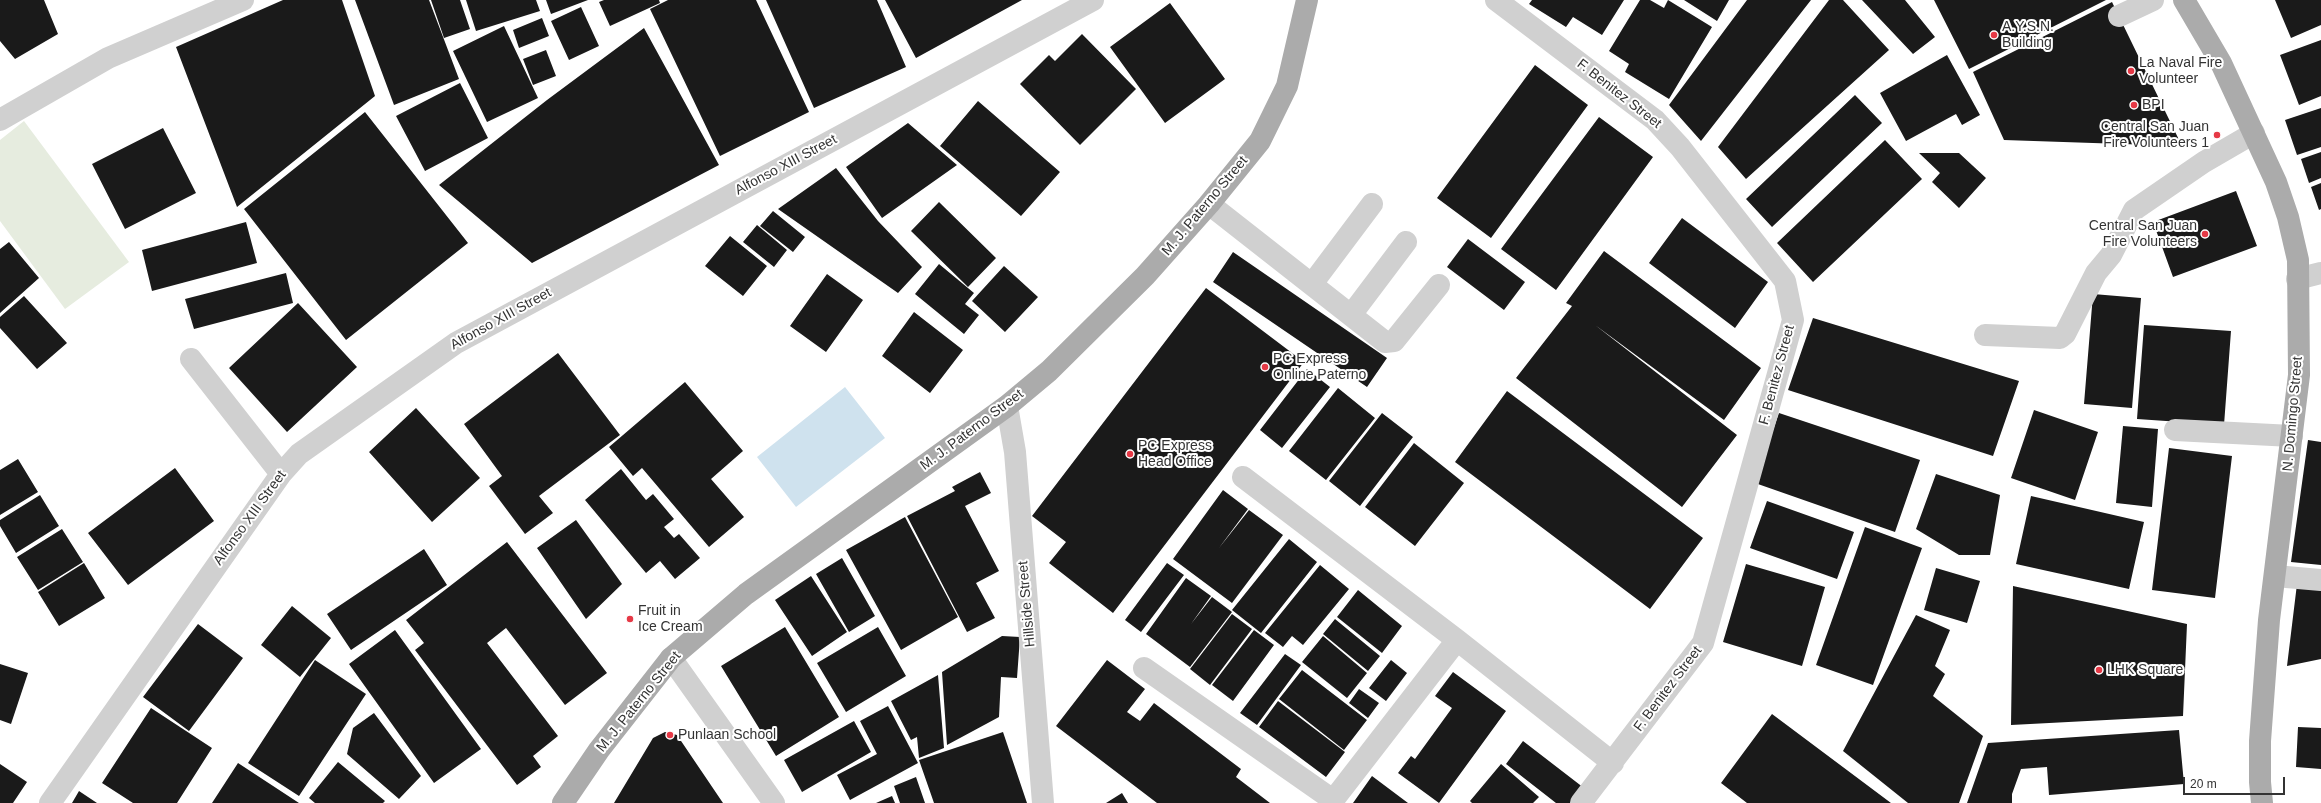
<!DOCTYPE html>
<style>
body{margin:0}
#map{position:relative;width:2321px;height:803px;overflow:hidden;background:#fff;font-family:Helvetica,sans-serif}
canvas{display:block}
.scale{position:absolute;left:2183px;top:777px;width:102px;height:18px;box-sizing:border-box;border:2px solid #333;border-top:0;padding-left:5px;font-size:12px;line-height:14px;white-space:nowrap;color:#333;-webkit-text-stroke:3px #fff;paint-order:stroke}
</style>
<div id="map">
<canvas width="2321" height="803"></canvas>
<div class="scale">20 m</div>
</div>
<script>
const c = document.querySelector('canvas').getContext('2d');
c.lineJoin = 'round';
function fill(path, color) {
  c.fillStyle = color;
  c.fill(path, 'evenodd');
}
function shape(rows) {
  const path = new Path2D();
  for (const r of rows) {
    path.moveTo(r[0], r[1]);
    for (let i = 2; i < r.length; i += 2) path.lineTo(r[i], r[i + 1]);
  }
  return path;
}
function trace(path, color, width, dash) {
  c.strokeStyle = color;
  c.lineWidth = width;
  c.lineCap = dash ? 'butt' : 'round';
  c.setLineDash(dash || []);
  c.stroke(path);
}
function drawText(font, color, halo, rows, align = 'center') {
  c.font = font + ' Helvetica,sans-serif';
  c.lineWidth = 4;
  c.setLineDash([]);
  c.textBaseline = 'middle';
  c.strokeStyle = halo;
  c.fillStyle = color;
  for (const [text, x, y, turn = 0] of rows) {
    c.save();
    c.translate(x, y);
    c.rotate((+turn || 0) * Math.PI / 180);
    c.textAlign = isNaN(turn) ? turn : align;
    if (halo) c.strokeText(text, 0, 0);
    c.fillText(text, 0, 0);
    c.restore();
  }
}
fill(shape([
 [24,121,129,262,65,309,0,221,0,140]
]), '#e6ecdf');
fill(shape([
 [845,387,885,438,796,507,757,457]
]), '#cfe2ee');
fill(shape([
 [0,0,44,0,58,34,15,59,0,41],
 [283,0,342,0,375,96,237,207,176,47],
 [355,0,429,0,459,79,394,105],
 [431,0,460,0,470,29,444,38],
 [466,0,536,0,540,11,476,31],
 [546,0,588,0,551,14],
 [604,0,659,0,660,3,610,26,599,2],
 [668,0,756,0,809,112,720,156,650,9],
 [766,0,877,0,906,67,814,108],
 [885,0,1022,0,916,58],
 [1532,0,1624,0,1602,35,1573,17,1566,27,1529,4],
 [1640,0,1650,0,1664,8,1668,0,1712,27,1669,99,1625,72,1629,64,1609,51],
 [1684,0,1729,0,1717,21],
 [1747,0,1811,0,1701,141,1669,105],
 [1829,0,1843,0,1889,50,1746,179,1718,147],
 [1862,0,1905,0,1935,37,1913,54],
 [1934,0,2106,0,1969,69],
 [2275,0,2321,0,2321,25,2291,38],
 [2112,2,2182,146,2004,140,1973,72],
 [1170,3,1225,79,1165,123,1110,47],
 [581,7,599,46,569,60,551,21],
 [542,18,549,36,519,48,513,30],
 [504,26,538,98,487,122,453,51],
 [644,28,719,165,532,263,439,185,547,100],
 [1082,34,1136,89,1080,145,1020,84,1049,55,1055,61],
 [2321,40,2321,96,2299,105,2280,55],
 [546,50,556,76,533,85,523,59],
 [1947,55,1980,115,1962,125,1956,114,1906,141,1880,93],
 [1535,65,1588,105,1491,238,1437,198],
 [460,83,488,138,425,171,396,116],
 [1855,95,1882,123,1772,227,1746,199],
 [978,101,1060,172,1021,216,940,146],
 [2321,108,2321,147,2297,155,2285,120],
 [365,112,468,243,346,340,244,209],
 [1599,117,1653,157,1556,290,1501,249],
 [908,123,957,165,882,218,846,167],
 [163,128,196,193,125,229,92,164],
 [1885,140,1922,179,1813,282,1777,243],
 [2321,152,2321,178,2309,183,2301,159],
 [1919,153,1959,153,1986,178,1959,208,1932,182,1940,173],
 [836,168,878,221,922,267,898,293,778,209],
 [2321,183,2321,209,2319,210,2311,187],
 [2236,191,2257,246,2173,277,2153,222],
 [939,202,996,258,968,287,911,231],
 [773,211,805,237,793,252,760,226],
 [1682,218,1768,282,1735,328,1649,263],
 [246,222,257,263,152,291,142,250],
 [757,225,787,250,774,267,743,242],
 [730,236,767,266,743,296,705,266],
 [1468,239,1525,282,1504,310,1447,267],
 [9,242,39,278,0,313,0,249],
 [1604,251,1761,368,1724,420,1595,325,1737,435,1682,507,1516,378,1572,306,1566,303],
 [1233,252,1387,358,1367,387,1213,282],
 [939,264,974,293,965,304,979,315,964,334,915,294],
 [1004,266,1038,297,1005,332,972,301],
 [286,273,293,303,194,329,185,299],
 [827,274,863,300,826,352,790,326],
 [1206,288,1304,362,1113,613,1049,563,1066,542,1032,516],
 [2093,294,2141,298,2132,408,2084,404],
 [24,296,67,343,37,369,0,328,0,317],
 [298,303,357,367,287,432,229,368],
 [914,312,963,350,930,393,882,356],
 [1813,318,2019,381,1993,456,1788,390],
 [2144,325,2231,331,2224,425,2137,419],
 [558,353,620,435,539,496,553,513,525,534,489,486,502,476,464,424],
 [1307,369,1330,387,1282,448,1260,430],
 [685,382,743,451,711,479,744,517,709,547,642,468,633,476,609,447],
 [1338,388,1375,418,1326,480,1289,451],
 [1507,391,1703,538,1650,609,1455,462],
 [416,408,480,478,432,522,369,452],
 [2034,410,2098,432,2075,500,2011,478],
 [1382,413,1413,437,1360,506,1329,481],
 [1779,413,1920,460,1895,532,1755,483],
 [2123,426,2158,429,2152,507,2116,503],
 [2308,440,2321,442,2321,565,2291,562],
 [1414,443,1464,483,1415,546,1365,507],
 [2169,448,2232,456,2215,598,2152,590],
 [18,459,38,492,0,515,0,470],
 [175,468,214,521,128,585,88,533],
 [621,469,646,500,653,494,674,519,664,527,674,538,679,534,700,558,675,579,660,561,646,573,585,500],
 [980,472,991,493,965,506,999,571,976,583,995,618,967,632,907,516,955,491,952,487],
 [1936,474,2000,495,1990,555,1959,555,1916,529],
 [1223,490,1248,509,1219,548,1249,510,1283,535,1232,603,1173,559],
 [40,495,59,526,16,553,0,526,0,520],
 [2031,496,2144,522,2129,589,2016,564],
 [1767,501,1854,532,1837,579,1750,548],
 [905,517,958,617,901,650,846,550],
 [576,520,622,584,586,619,537,548],
 [1865,527,1922,548,1873,685,1816,665],
 [62,529,83,562,38,590,17,557],
 [1289,539,1317,562,1261,633,1232,610],
 [507,542,607,673,565,705,506,628,487,643,558,736,533,756,541,767,517,785,415,650,424,643,406,620],
 [424,549,447,585,351,650,327,614],
 [842,558,875,616,849,632,816,574],
 [84,563,105,598,59,626,38,592],
 [1167,563,1184,575,1141,632,1125,620],
 [1746,564,1825,587,1802,666,1723,642],
 [1320,565,1349,589,1303,645,1292,636,1283,647,1265,633],
 [1936,568,1980,581,1967,623,1924,610],
 [811,576,847,632,812,656,775,600],
 [1186,578,1211,596,1191,624,1212,597,1232,612,1190,667,1146,634],
 [2297,584,2321,586,2321,659,2287,666],
 [2013,586,2187,624,2183,716,2011,725],
 [1358,590,1402,626,1382,653,1337,617],
 [292,606,331,638,300,677,261,645],
 [1232,614,1252,629,1210,685,1190,669],
 [1916,615,1950,630,1935,666,1945,674,1933,696,1983,736,1959,803,1908,803,1843,751],
 [1335,619,1380,656,1368,671,1323,634],
 [198,624,243,658,189,731,143,697],
 [785,627,839,717,776,756,721,666],
 [878,627,906,676,846,712,817,663],
 [395,630,481,749,434,783,349,664],
 [1254,630,1274,645,1233,701,1212,685],
 [1002,636,1020,637,1017,678,1001,677,999,717,947,745,942,672],
 [1323,636,1367,673,1347,698,1302,662],
 [1285,654,1301,665,1257,725,1240,713],
 [315,660,366,694,299,796,248,763],
 [1107,660,1145,689,1127,712,1140,721,1154,703,1241,769,1236,777,1270,803,1157,803,1056,726],
 [1391,660,1407,673,1386,701,1369,688],
 [0,664,28,673,11,724,0,720],
 [1302,670,1367,720,1344,750,1279,699],
 [1453,672,1506,711,1439,803,1398,773,1411,756,1415,759,1452,708,1435,696],
 [938,675,944,748,919,758,917,737,911,740,891,701],
 [1359,689,1379,703,1368,718,1349,703],
 [1278,701,1345,752,1326,777,1259,727],
 [888,706,918,763,850,800,837,775,877,754,860,721],
 [151,708,212,748,177,803,133,803,102,783],
 [374,713,421,776,399,799,347,754,353,728],
 [1772,714,1891,803,1747,803,1721,783],
 [854,721,871,752,802,792,784,760],
 [2298,727,2321,728,2321,769,2296,767],
 [2179,730,2184,784,2049,795,2047,767,2021,769,2012,794,2012,803,1967,803,1988,743],
 [665,732,677,735,723,803,614,803,653,738],
 [1003,732,1027,803,934,803,919,760],
 [1523,741,1584,788,1572,803,1556,803,1506,764],
 [338,762,385,801,383,803,315,803,309,798],
 [238,763,299,803,212,803],
 [0,764,27,782,13,803,0,803],
 [1501,764,1539,797,1533,803,1472,803,1470,801],
 [1372,776,1408,803,1353,803],
 [916,777,925,803,900,803,894,786],
 [79,791,97,803,72,803],
 [1122,793,1128,803,1106,803],
 [892,796,895,803,876,803]
]), '#1a1a1a');
trace(shape([
 [1496,0,1655,120,1680,147,1785,281,1793,320,1703,643,1581,803],
 [2119,16,2153,0],
 [0,120,108,58,243,0],
 [1209,204,1385,342,1394,341,1439,285],
 [2297,279,2321,273],
 [1312,284,1372,204],
 [1351,315,1406,242],
 [1985,335,2060,338,2065,334,2096,273,2111,255,2134,210,2204,162,2254,133],
 [191,359,281,474],
 [1007,406,1015,452,1043,803],
 [2175,430,2292,436],
 [1243,477,1457,640,1613,763],
 [2275,576,2321,580],
 [671,658,774,803],
 [1144,668,1333,800],
 [50,803,281,474,299,454,456,343,1093,0],
 [1331,803,1457,640]
]), '#d0d0d0', 22);
trace(shape([
 [2184,0,2221,63,2276,182,2288,217,2298,260,2299,375,2269,620,2260,741,2260,782,2262,803],
 [563,803,599,750,671,658,746,594,1007,406,1049,371,1145,276,1209,204,1260,141,1287,86,1307,0]
]), '#ababab', 22);
for (const [x, y, r, color] of [
 [1994,35,4,"#e63946"],
 [2131,71,4,"#e63946"],
 [2134,105,4,"#e63946"],
 [2217,135,4,"#e63946"],
 [2205,234,4,"#e63946"],
 [1265,367,4,"#e63946"],
 [1130,454,4,"#e63946"],
 [630,619,4,"#e63946"],
 [2099,670,4,"#e63946"],
 [670,735,4,"#e63946"]
]) {
  const dot = new Path2D();
  dot.arc(x, y, r, 0, 2 * Math.PI);
  c.fillStyle = color;
  c.fill(dot);
  trace(dot, '#fff', 1.5);
}
drawText('14px', '#333', '#fff', [
 ["A.Y.S.N.",2002,27],
 ["Building",2002,43],
 ["La Naval Fire",2139,63],
 ["Volunteer",2139,79],
 ["BPI",2142,105],
 ["Central San Juan",2209,127,"right"],
 ["Fire Volunteers 1",2209,143,"right"],
 ["Central San Juan",2197,226,"right"],
 ["Fire Volunteers",2197,242,"right"],
 ["PC Express",1273,359],
 ["Online Paterno",1273,375],
 ["PC Express",1138,446],
 ["Head Office",1138,462],
 ["Fruit in",638,611],
 ["Ice Cream",638,627],
 ["LHK Square",2107,670],
 ["Punlaan School",678,735]
], 'left');
drawText('14px', '#333', '#fff', [
 ["F. Benitez Street",1619,94,38],
 ["Alfonso XIII Street",786,165,-28],
 ["M. J. Paterno Street",1205,206,-50],
 ["Alfonso XIII Street",501,319,-29],
 ["F. Benitez Street",1777,375,-75],
 ["N. Domingo Street",2293,414,-85],
 ["M. J. Paterno Street",972,430,-37],
 ["Alfonso XIII Street",250,518,-54],
 ["Hillside Street",1027,604,-95],
 ["F. Benitez Street",1668,689,-53],
 ["M. J. Paterno Street",639,702,-51]
]);
</script>
